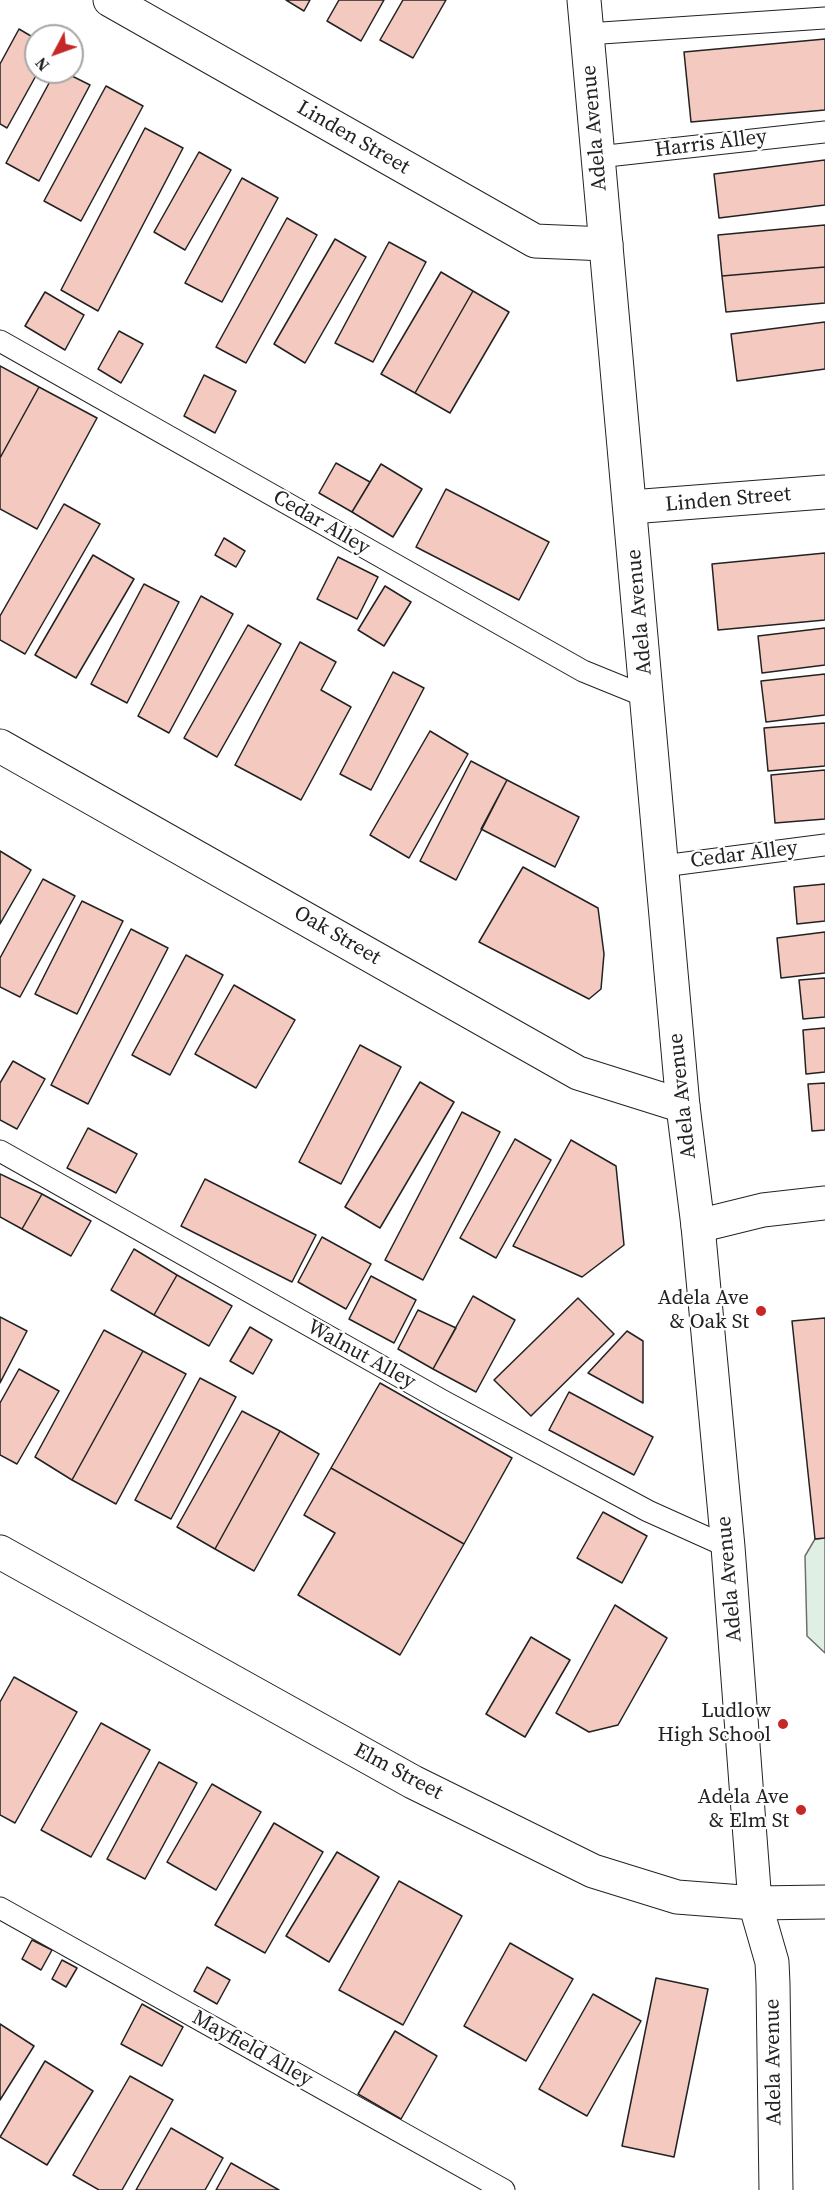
<!DOCTYPE html>
<style>
body{margin:0}
#map{position:relative;width:825px;height:2190px;overflow:hidden;background:#fff;font-family:"Source Serif 4",serif}
canvas{display:block}
.north{position:absolute;left:24px;top:24px;width:60px;height:60px;box-sizing:border-box;background:#fff;border:2px solid #a7a7a7;border-radius:50%;rotate:229deg;font-size:16px;font-weight:700;line-height:24px;text-align:center;color:#222}
.north::after{content:'';display:block;margin:auto;width:21px;height:27px;background:#c62828;clip-path:polygon(50% 0,100% 100%,50% 72%,0 100%)}
</style>
<div id="map">
<canvas width="825" height="2190"></canvas>
<div class="north">N</div>
</div>
<script>
const c = document.querySelector('canvas').getContext('2d');
c.lineJoin = 'round';
function fill(path, color) {
  c.fillStyle = color;
  c.fill(path, 'evenodd');
}
function shape(rows) {
  const path = new Path2D();
  for (const r of rows) {
    path.moveTo(r[0], r[1]);
    for (let i = 2; i < r.length; i += 2) path.lineTo(r[i], r[i + 1]);
  }
  return path;
}
function trace(path, color, width, dash) {
  c.strokeStyle = color;
  c.lineWidth = width;
  c.lineCap = dash ? 'butt' : 'round';
  c.setLineDash(dash || []);
  c.stroke(path);
}
function drawText(font, color, halo, rows, align = 'center') {
  c.font = font + ' "Source Serif 4",serif';
  c.lineWidth = 4.5;
  c.setLineDash([]);
  c.textBaseline = 'middle';
  c.strokeStyle = halo;
  c.fillStyle = color;
  for (const [text, x, y, turn = 0] of rows) {
    c.save();
    c.translate(x, y);
    c.rotate((+turn || 0) * Math.PI / 180);
    c.textAlign = isNaN(turn) ? turn : align;
    if (halo) c.strokeText(text, 0, 0);
    c.fillText(text, 0, 0);
    c.restore();
  }
}
const green = shape([
 [825,1538,825,1653,807,1636,805,1556,815,1539,825,1538]
]);
fill(green, '#e0efe3');
trace(green, '#6f6f6f', 1.5);
const building = shape([
 [286,0,310,0,304,11,286,0],
 [339,0,384,0,361,41,327,21,339,0],
 [403,0,446,0,413,58,380,40,403,0],
 [19,29,36,39,36,72,38,72,7,128,0,124,0,64,19,29],
 [825,39,825,110,691,122,684,52,825,39],
 [55,72,64,72,90,85,39,181,6,163,55,72],
 [106,86,143,106,81,221,44,201,106,86],
 [145,128,183,148,98,311,61,290,145,128],
 [199,152,231,170,185,250,154,232,199,152],
 [825,160,825,205,719,218,714,174,825,160],
 [242,178,278,198,222,302,185,283,242,178],
 [287,218,317,235,246,363,216,347,287,218],
 [825,225,825,267,722,276,718,235,825,225],
 [335,239,366,257,305,363,274,344,335,239],
 [389,242,426,262,373,362,335,343,389,242],
 [825,267,825,303,726,312,722,276,825,267],
 [441,272,473,291,415,393,381,374,441,272],
 [473,291,509,312,450,413,415,393,473,291],
 [45,292,84,315,65,350,25,326,45,292],
 [825,322,825,369,737,381,731,334,825,322],
 [119,331,143,344,121,383,98,369,119,331],
 [0,366,39,387,0,458,0,366],
 [204,375,236,391,215,433,184,416,204,375],
 [39,387,97,418,37,529,0,509,0,458,39,387],
 [336,463,370,482,352,512,319,493,336,463],
 [381,464,422,489,393,537,352,512,381,464],
 [446,489,549,542,519,600,416,547,446,489],
 [64,504,100,524,25,654,0,640,0,616,64,504],
 [224,538,245,551,236,567,215,555,224,538],
 [825,553,825,620,718,630,712,564,825,553],
 [93,555,134,579,76,678,35,655,93,555],
 [338,557,378,577,357,619,317,599,338,557],
 [144,584,179,602,127,703,91,684,144,584],
 [385,586,411,602,384,646,358,630,385,586],
 [201,596,233,614,169,733,138,716,201,596],
 [248,625,281,644,217,757,184,738,248,625],
 [825,628,825,665,762,673,758,636,825,628],
 [300,642,336,662,321,690,351,707,301,800,235,765,300,642],
 [393,672,424,688,371,790,340,774,393,672],
 [825,674,825,715,766,722,761,681,825,674],
 [825,723,825,766,768,771,764,728,825,723],
 [430,731,468,754,409,858,370,835,430,731],
 [471,761,507,780,456,880,420,861,471,761],
 [825,770,825,819,775,823,771,775,825,770],
 [507,780,579,817,555,867,481,829,507,780],
 [0,851,31,870,0,924,0,851],
 [523,867,598,908,604,954,601,989,589,999,479,942,523,867],
 [43,879,75,896,20,997,0,987,0,958,43,879],
 [825,884,825,921,797,924,794,887,825,884],
 [82,901,123,921,77,1014,35,994,82,901],
 [131,929,168,948,88,1104,51,1085,131,929],
 [825,932,825,973,781,978,777,938,825,932],
 [186,955,223,975,170,1075,132,1055,186,955],
 [825,978,825,1017,803,1019,799,980,825,978],
 [234,985,295,1020,256,1088,195,1054,234,985],
 [825,1028,825,1072,806,1074,803,1030,825,1028],
 [360,1045,401,1067,341,1184,299,1162,360,1045],
 [13,1061,45,1079,17,1129,0,1120,0,1083,13,1061],
 [420,1082,454,1102,380,1228,345,1207,420,1082],
 [825,1083,825,1130,812,1131,808,1084,825,1083],
 [462,1112,500,1132,423,1280,385,1260,462,1112],
 [88,1128,137,1154,116,1193,67,1168,88,1128],
 [515,1139,551,1160,496,1258,460,1238,515,1139],
 [571,1140,616,1166,624,1245,582,1277,513,1246,571,1140],
 [0,1174,42,1194,22,1229,0,1217,0,1174],
 [205,1179,316,1235,292,1282,181,1226,205,1179],
 [42,1194,91,1221,71,1256,22,1229,42,1194],
 [322,1237,371,1264,346,1309,298,1282,322,1237],
 [134,1249,177,1275,154,1315,111,1290,134,1249],
 [177,1275,232,1306,209,1346,154,1315,177,1275],
 [371,1276,416,1300,394,1343,349,1319,371,1276],
 [473,1296,515,1320,476,1392,433,1369,473,1296],
 [578,1298,614,1334,531,1416,494,1380,578,1298],
 [418,1310,456,1328,433,1369,398,1349,418,1310],
 [0,1317,27,1331,0,1383,0,1317],
 [825,1318,825,1538,815,1539,792,1321,825,1318],
 [250,1327,272,1340,253,1374,230,1361,250,1327],
 [104,1330,143,1351,72,1480,35,1457,104,1330],
 [627,1331,643,1341,643,1403,588,1373,627,1331],
 [143,1351,186,1374,116,1504,72,1480,143,1351],
 [19,1369,59,1391,17,1464,0,1455,0,1403,19,1369],
 [200,1378,236,1397,171,1519,135,1500,200,1378],
 [380,1383,512,1458,464,1544,331,1468,380,1383],
 [569,1392,653,1437,634,1475,549,1430,569,1392],
 [242,1411,280,1431,215,1549,177,1527,242,1411],
 [280,1431,319,1454,254,1571,215,1549,280,1431],
 [331,1468,464,1544,400,1655,298,1595,335,1533,304,1515,331,1468],
 [603,1512,647,1536,622,1583,577,1558,603,1512],
 [615,1605,667,1638,618,1725,589,1732,556,1713,615,1605],
 [531,1637,570,1660,525,1737,486,1714,531,1637],
 [14,1677,77,1712,15,1823,0,1815,0,1702,14,1677],
 [101,1723,150,1750,91,1857,41,1830,101,1723],
 [159,1762,197,1783,145,1879,107,1859,159,1762],
 [212,1784,261,1812,216,1890,167,1862,212,1784],
 [274,1823,323,1852,265,1953,215,1925,274,1823],
 [337,1852,379,1877,329,1962,286,1936,337,1852],
 [399,1881,462,1916,403,2025,339,1990,399,1881],
 [32,1940,52,1950,41,1970,22,1959,32,1940],
 [510,1943,573,1979,526,2061,464,2026,510,1943],
 [62,1960,77,1968,66,1987,52,1979,62,1960],
 [207,1967,230,1980,217,2004,194,1991,207,1967],
 [656,1978,708,1989,674,2157,622,2146,656,1978],
 [593,1994,641,2021,587,2116,539,2089,593,1994],
 [142,2004,183,2027,162,2066,121,2044,142,2004],
 [0,2024,34,2046,0,2100,0,2024],
 [395,2031,437,2056,401,2119,358,2094,395,2031],
 [45,2061,93,2091,47,2165,0,2137,45,2061],
 [130,2076,173,2100,122,2190,99,2190,73,2175,130,2076],
 [171,2128,223,2158,205,2190,136,2190,171,2128],
 [231,2163,279,2190,216,2190,231,2163]
]);
fill(building, '#f3c9c0');
trace(building, '#222', 1.5);
const lane = shape([
 [587,34,825,18],
 [598,157,825,132],
 [0,341,583,671,647,697],
 [663,866,825,845],
 [0,1151,443,1401,648,1511,728,1547],
 [0,1908,504,2190]
]);
const street = shape([
 [110,0,535,241,606,244],
 [631,507,825,492],
 [0,746,578,1073,683,1106],
 [698,1226,763,1210,825,1203],
 [755,1903,772,1962,773,1984,776,2190]
]);
const secondary = shape([
 [584,0,683,1106,698,1226,728,1547,755,1903],
 [0,1552,413,1782,593,1871,677,1897,755,1903,825,1902]
]);
trace(lane, '#222', 23);
trace(street, '#222', 35);
trace(secondary, '#222', 35);
trace(lane, '#fff', 21);
trace(street, '#fff', 33);
trace(secondary, '#fff', 33);
for (const [x, y, r, color] of [
 [761,1311,6,"#c62828"],
 [783,1724,6,"#c62828"],
 [801,1810,6,"#c62828"]
]) {
  const dot = new Path2D();
  dot.arc(x, y, r, 0, 2 * Math.PI);
  c.fillStyle = color;
  c.fill(dot);
  trace(dot, '#fff', 2);
}
drawText('21px', '#222', '#fff', [
 ["Adela Avenue",595,128,-95],
 ["Linden Street",353,138,30],
 ["Harris Alley",711,144,-7],
 ["Linden Street",728,500,-5],
 ["Cedar Alley",321,523,30],
 ["Adela Avenue",640,612,-95],
 ["Cedar Alley",744,855,-7],
 ["Oak Street",337,936,30],
 ["Adela Avenue",683,1096,-96],
 ["Walnut Alley",361,1355,29],
 ["Adela Avenue",730,1579,-95],
 ["Elm Street",398,1772,28],
 ["Mayfield Alley",252,2049,29],
 ["Adela Avenue",774,2062,-91]
]);
drawText('21px', '#222', '#fff', [
 ["Adela Ave",749,1299],
 ["& Oak St",749,1323],
 ["Ludlow",771,1712],
 ["High School",771,1736],
 ["Adela Ave",789,1798],
 ["& Elm St",789,1822]
], 'right');
</script>
